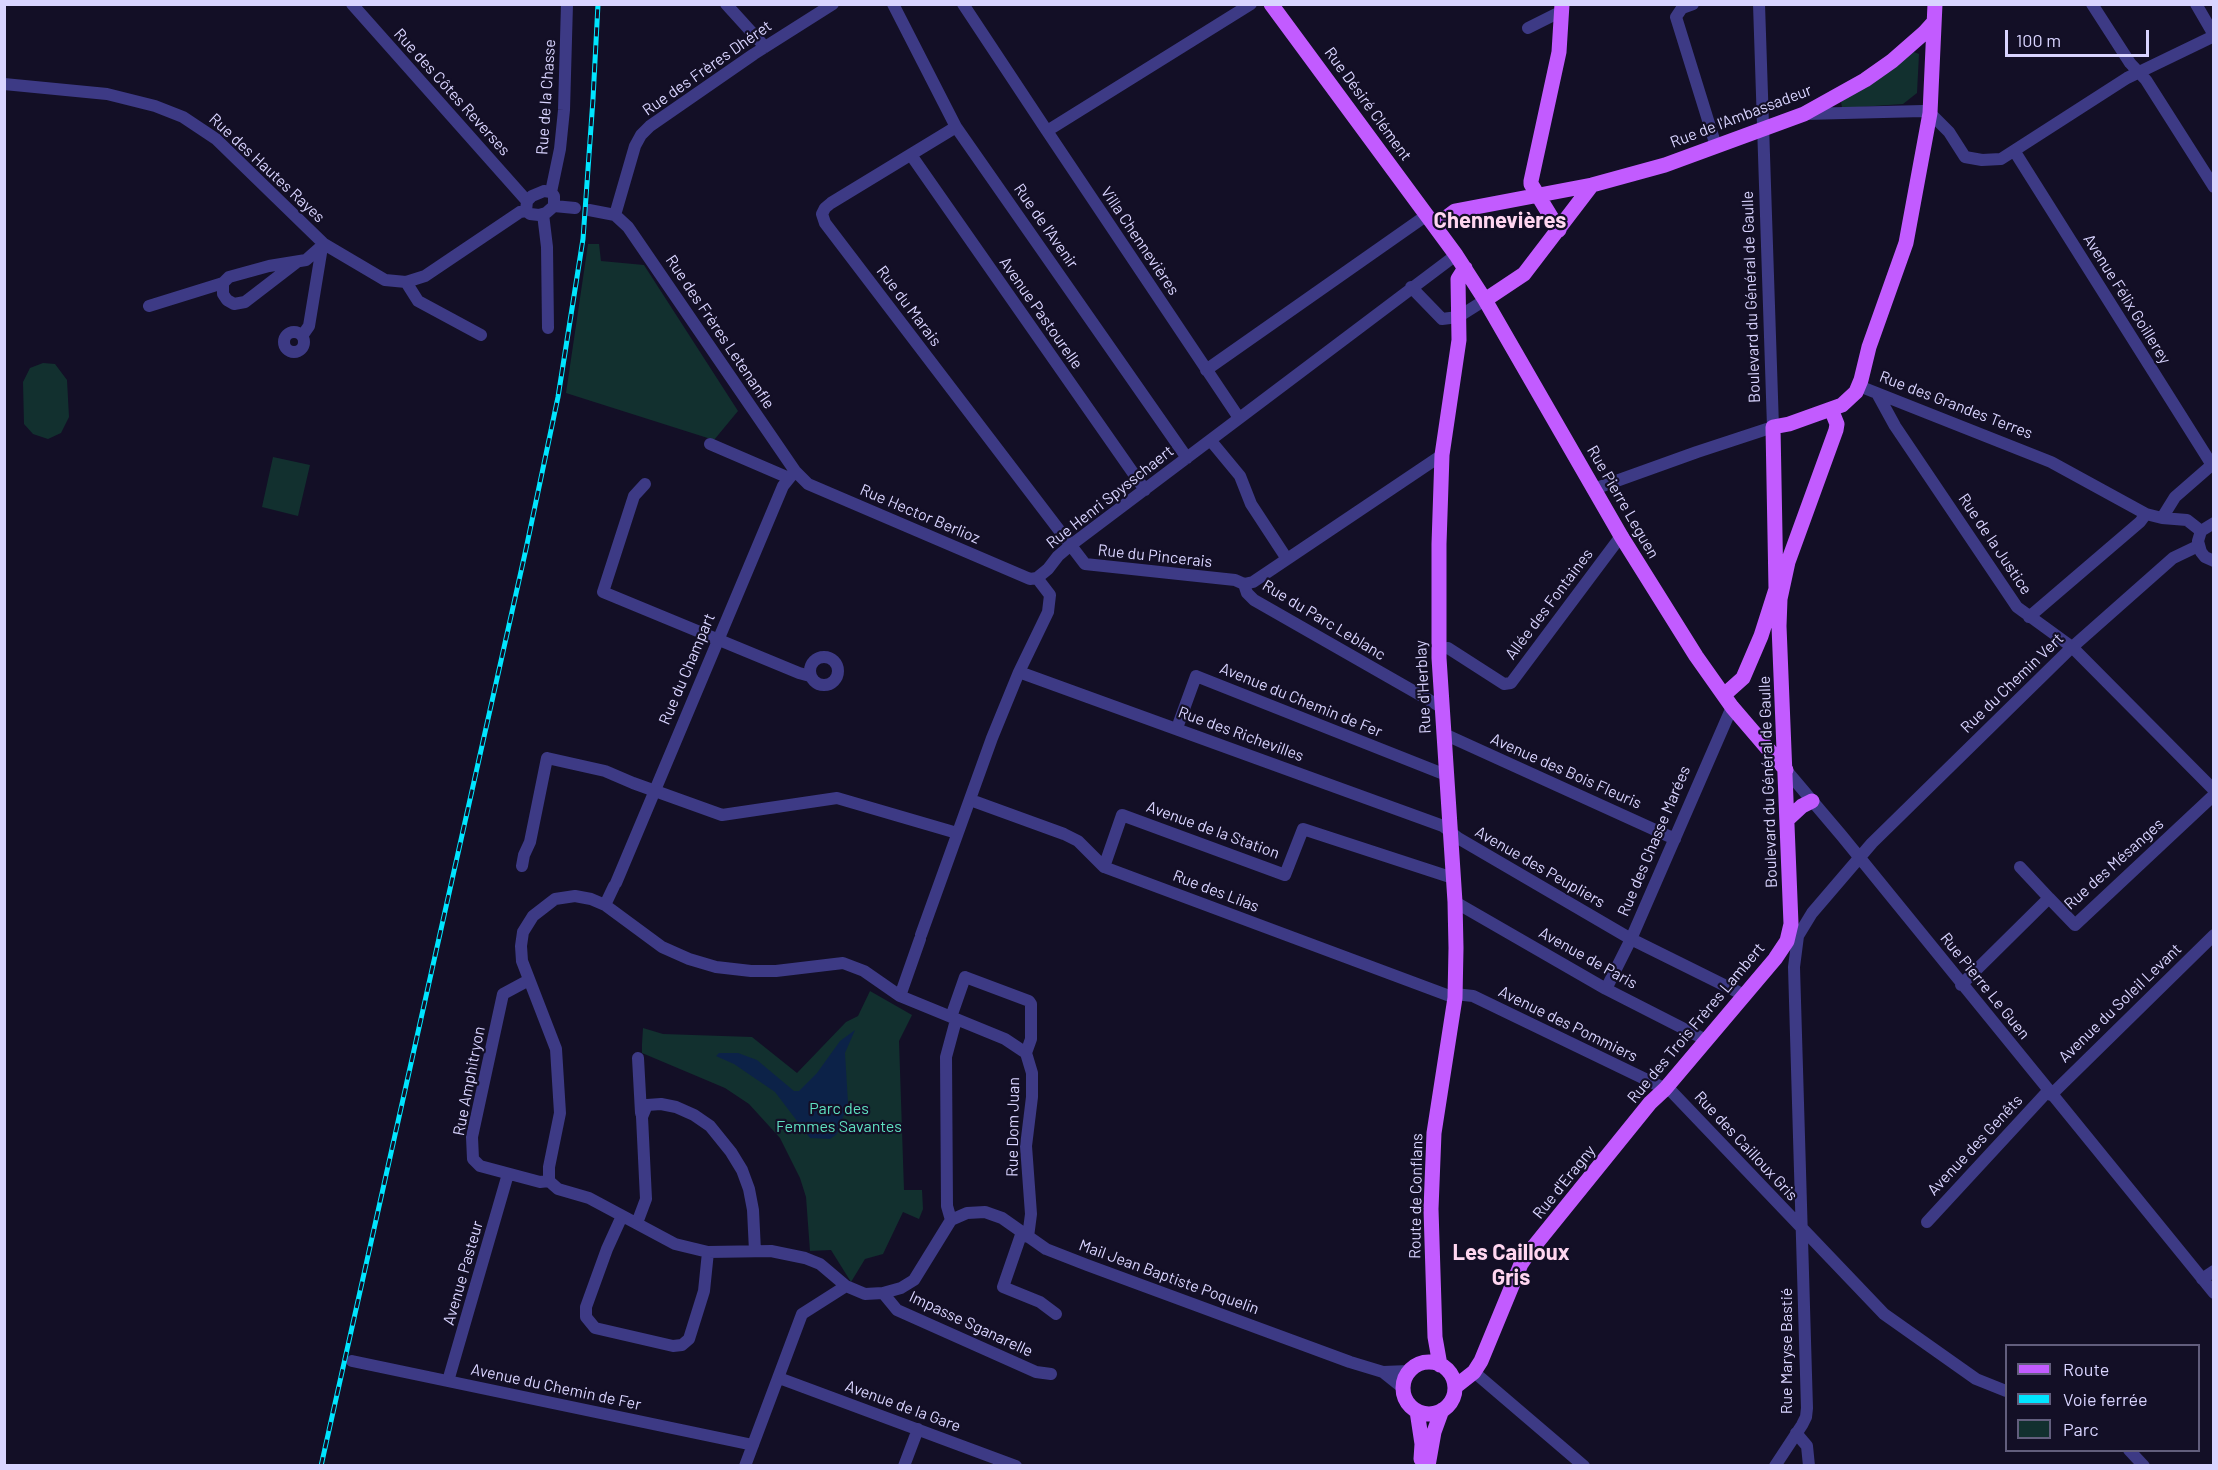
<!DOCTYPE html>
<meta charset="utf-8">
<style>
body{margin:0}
#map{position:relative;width:2218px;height:1470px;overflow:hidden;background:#130f26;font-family:Barlow,sans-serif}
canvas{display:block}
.frame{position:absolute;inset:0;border:6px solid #d9d4ff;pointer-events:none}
.legend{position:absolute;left:2005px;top:1344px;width:195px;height:108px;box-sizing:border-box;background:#130f26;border:2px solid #625e7d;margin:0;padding:8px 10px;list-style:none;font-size:18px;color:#d9d4ff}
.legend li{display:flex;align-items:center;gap:12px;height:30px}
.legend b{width:30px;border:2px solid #625e7d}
.scale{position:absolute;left:2005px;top:30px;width:144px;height:27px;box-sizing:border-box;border:3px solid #d9d4ff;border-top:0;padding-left:8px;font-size:18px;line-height:21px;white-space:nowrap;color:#d9d4ff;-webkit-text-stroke:4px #130f26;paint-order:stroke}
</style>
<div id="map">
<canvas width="2218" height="1470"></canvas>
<div class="frame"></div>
<ul class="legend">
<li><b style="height:8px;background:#c25bff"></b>Route</li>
<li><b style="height:8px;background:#00e5ff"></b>Voie ferrée</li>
<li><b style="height:16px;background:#12302f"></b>Parc</li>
</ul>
<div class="scale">100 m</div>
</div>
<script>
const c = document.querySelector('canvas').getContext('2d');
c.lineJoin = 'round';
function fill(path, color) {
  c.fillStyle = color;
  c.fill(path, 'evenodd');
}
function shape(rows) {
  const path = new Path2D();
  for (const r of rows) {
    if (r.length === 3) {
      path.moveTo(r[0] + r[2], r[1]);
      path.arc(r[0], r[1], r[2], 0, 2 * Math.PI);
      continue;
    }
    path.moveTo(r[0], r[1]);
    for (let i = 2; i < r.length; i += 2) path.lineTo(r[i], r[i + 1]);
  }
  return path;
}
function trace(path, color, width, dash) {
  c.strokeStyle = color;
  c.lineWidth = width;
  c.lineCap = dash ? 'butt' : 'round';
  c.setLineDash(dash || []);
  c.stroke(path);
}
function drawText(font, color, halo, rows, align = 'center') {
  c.font = font + ' Barlow,sans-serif';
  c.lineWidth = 4.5;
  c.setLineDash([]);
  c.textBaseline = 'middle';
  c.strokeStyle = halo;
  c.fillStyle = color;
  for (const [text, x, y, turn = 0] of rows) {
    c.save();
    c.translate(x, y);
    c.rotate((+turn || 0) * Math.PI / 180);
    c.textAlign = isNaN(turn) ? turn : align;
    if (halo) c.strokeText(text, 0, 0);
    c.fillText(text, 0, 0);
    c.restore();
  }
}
fill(shape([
 [1911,51,1919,54,1917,93,1903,104,1845,108,1842,107,1841,102],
 [588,244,599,244,601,261,644,265,738,411,714,440,566,393],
 [43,363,55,364,67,380,69,417,61,433,48,439,33,434,24,424,23,382,30,368],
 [273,457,310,465,298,516,262,507],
 [870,991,912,1015,899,1041,904,1190,922,1190,923,1209,919,1219,903,1212,883,1254,865,1259,851,1282,831,1250,810,1251,806,1197,800,1178,780,1138,749,1104,725,1088,642,1053,642,1044,643,1028,663,1034,752,1037,797,1073,846,1022,858,1016]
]), '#12302f');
fill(shape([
 [855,1030,845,1053,848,1103,837,1134,830,1139,810,1138,775,1092,734,1064,716,1056,719,1053,738,1053,757,1060,794,1091,799,1091,817,1073,840,1041]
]), '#0c2248');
trace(shape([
 [352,4,527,201],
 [726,4,765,47],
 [893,4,956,127,1187,458],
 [963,4,1047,131],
 [1693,4,1682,8,1676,17,1716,146],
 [2092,4,2130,63,2146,80,2214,187],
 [2196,4,2214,35],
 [1528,28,1562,11],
 [4,84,107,94,155,106,183,117,216,139,324,244,385,280,406,282,425,276,520,212,526,211],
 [1804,114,1923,111,1930,113,1949,132,1965,157,1982,160,2001,159,2127,78,2214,36],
 [956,127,831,203,825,208,822,214,825,223,1085,564,1235,580,1244,584],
 [2015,152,2212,465],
 [911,155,1145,490],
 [544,191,551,192,554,196,554,206,546,213,539,215,530,214,526,211,527,201,532,196,544,191],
 [551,192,560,149,564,110,567,4],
 [554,206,575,208],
 [589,210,615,215,628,227,795,471,808,484,1023,576,1030,579,1037,578],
 [543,214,547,247,548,328],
 [615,215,635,146,641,135,650,126,754,54,833,4],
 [297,262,245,302,234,304,227,300,223,294,223,283,229,277,269,266,306,260,324,244],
 [406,282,418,301,481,335],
 [1411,287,1442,319,1458,317,1485,300],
 [149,306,223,283],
 [294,342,10],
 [302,336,309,326,322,247],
 [1206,370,1427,215],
 [1859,386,2051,462,2146,514,2162,518,2187,520,2201,531],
 [1878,395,1895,426,2017,607,2072,647,2214,790],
 [1239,418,1047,131,1251,4],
 [1211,441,1240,476,1251,504,1287,559],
 [710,444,789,478],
 [645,484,634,496,603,592,799,673,810,676],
 [1594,489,1697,452,1773,427,1759,4],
 [2162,518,2175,497,2214,463],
 [2214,523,2201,531,2198,541,2201,552,2205,557,2214,561],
 [1037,578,1048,569,1058,556,1071,545,1456,255],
 [1244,584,1253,582,1442,455],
 [1244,584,1247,593,1254,600,1443,708],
 [2029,617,2140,522,2146,514],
 [1439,649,1448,648,1504,684,1511,683,1621,536],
 [824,671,14],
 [1019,672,1443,826,1458,838,1631,939,1744,995],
 [1177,728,1196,676,1446,775],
 [1444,734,1675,839],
 [1786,770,1842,836,2214,1293],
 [976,802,1064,834,1078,841,1104,867,1455,998],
 [522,866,524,855,530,842,547,758,605,771,633,783,722,815,837,798,957,833],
 [1104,867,1122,815,1285,875,1303,829,1453,878],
 [2020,867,2049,898],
 [616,883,783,486,795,471],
 [1455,902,1606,989,1706,1040],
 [605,905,614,886],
 [921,935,992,738,1019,672,1048,612,1050,595,1037,578],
 [529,980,503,994,472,1137,473,1159,480,1166,540,1182,549,1181],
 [1961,985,2049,898,2075,925,2214,795],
 [1606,989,1631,939,1732,707],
 [1455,994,1473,996,1672,1092,1884,1314,1976,1379,2006,1391],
 [900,996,920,939],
 [951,1017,965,977,1029,1001,1031,1004,1031,1039,1026,1053],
 [1026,1053,1032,1073,1032,1097,1026,1146,1031,1214,1028,1237],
 [638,1058,641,1113],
 [2051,1095,2214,935],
 [549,1181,549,1167,560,1113,556,1049,522,961,521,946,523,932,533,916,555,899,575,896,591,899,605,905,662,947,689,959,716,967,751,971,776,971,843,963,864,971,900,996,1005,1039,1026,1053],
 [549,1181,558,1189,589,1198,675,1244,708,1252,771,1251,805,1258,820,1264,846,1286,865,1294,883,1293,901,1288,914,1280,951,1220],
 [622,1216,607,1249,586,1307,586,1317,595,1328,673,1346,682,1345,689,1339,704,1291,708,1252],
 [951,1220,967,1213,985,1212,1002,1218,1046,1249,1087,1265,1350,1362,1383,1372,1409,1371],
 [951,1220,947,1206,946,1057,956,1020],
 [1927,1222,2048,1091],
 [637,1223,646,1199,642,1117,647,1105,661,1104,676,1107,694,1115,710,1126,731,1152,742,1170,749,1189,753,1210,755,1251],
 [1022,1232,1003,1287,1040,1302,1056,1314],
 [2202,1279,2214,1271],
 [883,1293,897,1310,1036,1372,1051,1374],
 [352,1361,753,1445],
 [1383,1372,1403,1388],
 [1474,1372,1584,1466],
 [779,1378,1016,1466],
 [448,1381,508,1174],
 [1796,1433,1807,1446,1809,1466],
 [2129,1450,2144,1466],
 [745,1466,802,1314,846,1286],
 [904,1466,918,1429],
 [1775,1466,1802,1425,1806,1417,1807,1408,1794,967,1798,936,1812,913,1872,843,2069,650,2173,558,2198,546]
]), '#3d3a85', 12);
trace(shape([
 [1271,4,1456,255,1485,300,1621,536,1696,656,1732,707,1786,770],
 [1435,226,1455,211,1592,185,1665,165,1804,114,1865,80,1892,61,1924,33,1933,23],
 [1559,230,1531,184,1531,181,1559,52,1562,4],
 [1485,300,1524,274,1592,185],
 [1724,695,1743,678,1761,636,1776,589,1773,427,1789,424,1842,405,1856,392,1861,380,1869,347,1906,243,1930,113,1935,4],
 [1788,819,1802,806,1812,801],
 [1429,1388,26],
 [1440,1365,1435,1337,1431,1209,1434,1133,1455,998,1456,948,1455,902,1439,658,1439,544,1442,455,1459,340,1458,279,1465,268],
 [1455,1387,1474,1372,1481,1361,1521,1264,1527,1255,1650,1103,1665,1089,1775,959,1787,941,1791,924,1779,626,1780,599,1788,562,1836,430,1837,424,1831,409],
 [1417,1411,1422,1444,1421,1459],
 [1428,1466,1434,1432,1442,1410]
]), '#c25bff', 15);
const rail = shape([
 [321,1466,526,549,558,397,583,239,593,99,598,4]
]);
trace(rail, '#00e5ff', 5);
trace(rail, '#130f26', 3, [9]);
drawText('16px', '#d9d4ff', '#130f26', [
 ["Rue des Frères Dhéret",707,68,-35],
 ["Rue des Côtes Reverses",452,92,48],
 ["Rue de la Chasse",546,97,-86],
 ["Rue Désiré Clément",1368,104,54],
 ["Rue de l'Ambassadeur",1741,116,-21],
 ["Rue des Hautes Rayes",267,168,43],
 ["Rue de l'Avenir",1046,226,55],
 ["Villa Chennevières",1140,241,56],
 ["Boulevard du Général de Gaulle",1751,297,-92],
 ["Avenue Félix Goillerey",2127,299,58],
 ["Rue du Marais",909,306,53],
 ["Avenue Pastourelle",1041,313,55],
 ["Rue des Frères Letenanfle",720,332,56],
 ["Rue des Grandes Terres",1956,405,21],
 ["Rue Henri Spysschaert",1110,497,-38],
 ["Rue Pierre Leguen",1623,502,60],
 ["Rue Hector Berlioz",920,514,23],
 ["Rue de la Justice",1995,544,56],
 ["Rue du Pincerais",1155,556,6],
 ["Allée des Fontaines",1549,604,-53],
 ["Rue du Parc Leblanc",1324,620,31],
 ["Rue du Champart",687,669,-67],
 ["Rue du Chemin Vert",2012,683,-44],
 ["Rue d'Herblay",1423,687,-93],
 ["Avenue du Chemin de Fer",1301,700,22],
 ["Rue des Richevilles",1241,734,20],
 ["Avenue des Bois Fleuris",1566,771,24],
 ["Boulevard du Général de Gaulle",1768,782,-92],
 ["Avenue de la Station",1213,830,20],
 ["Rue des Chasse Marées",1654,841,-67],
 ["Rue des Mésanges",2114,864,-42],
 ["Avenue des Peupliers",1540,867,30],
 ["Rue des Lilas",1216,891,21],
 ["Avenue de Paris",1588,958,29],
 ["Rue Pierre Le Guen",1985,986,51],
 ["Avenue du Soleil Levant",2120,1003,-44],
 ["Rue des Trois Frères Lambert",1696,1023,-50],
 ["Avenue des Pommiers",1568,1024,26],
 ["Rue Amphitryon",469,1081,-79],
 ["Rue Dom Juan",1013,1127,-89],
 ["Avenue des Genêts",1975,1145,-47],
 ["Rue des Cailloux Gris",1746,1146,47],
 ["Rue d'Eragny",1564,1182,-51],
 ["Route de Conflans",1416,1196,-89],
 ["Avenue Pasteur",463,1273,-74],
 ["Mail Jean Baptiste Poquelin",1169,1277,20],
 ["Impasse Sganarelle",971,1324,25],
 ["Rue Maryse Bastié",1787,1351,-90],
 ["Avenue du Chemin de Fer",556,1387,12],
 ["Avenue de la Gare",903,1406,20]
]);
drawText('16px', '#5fe0c0', '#130f26', [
 ["Parc des",839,1109],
 ["Femmes Savantes",839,1127]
]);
drawText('bold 22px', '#ffd6f0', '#130f26', [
 ["Chennevières",1500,221],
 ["Les Cailloux",1511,1253],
 ["Gris",1511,1278]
]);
</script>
